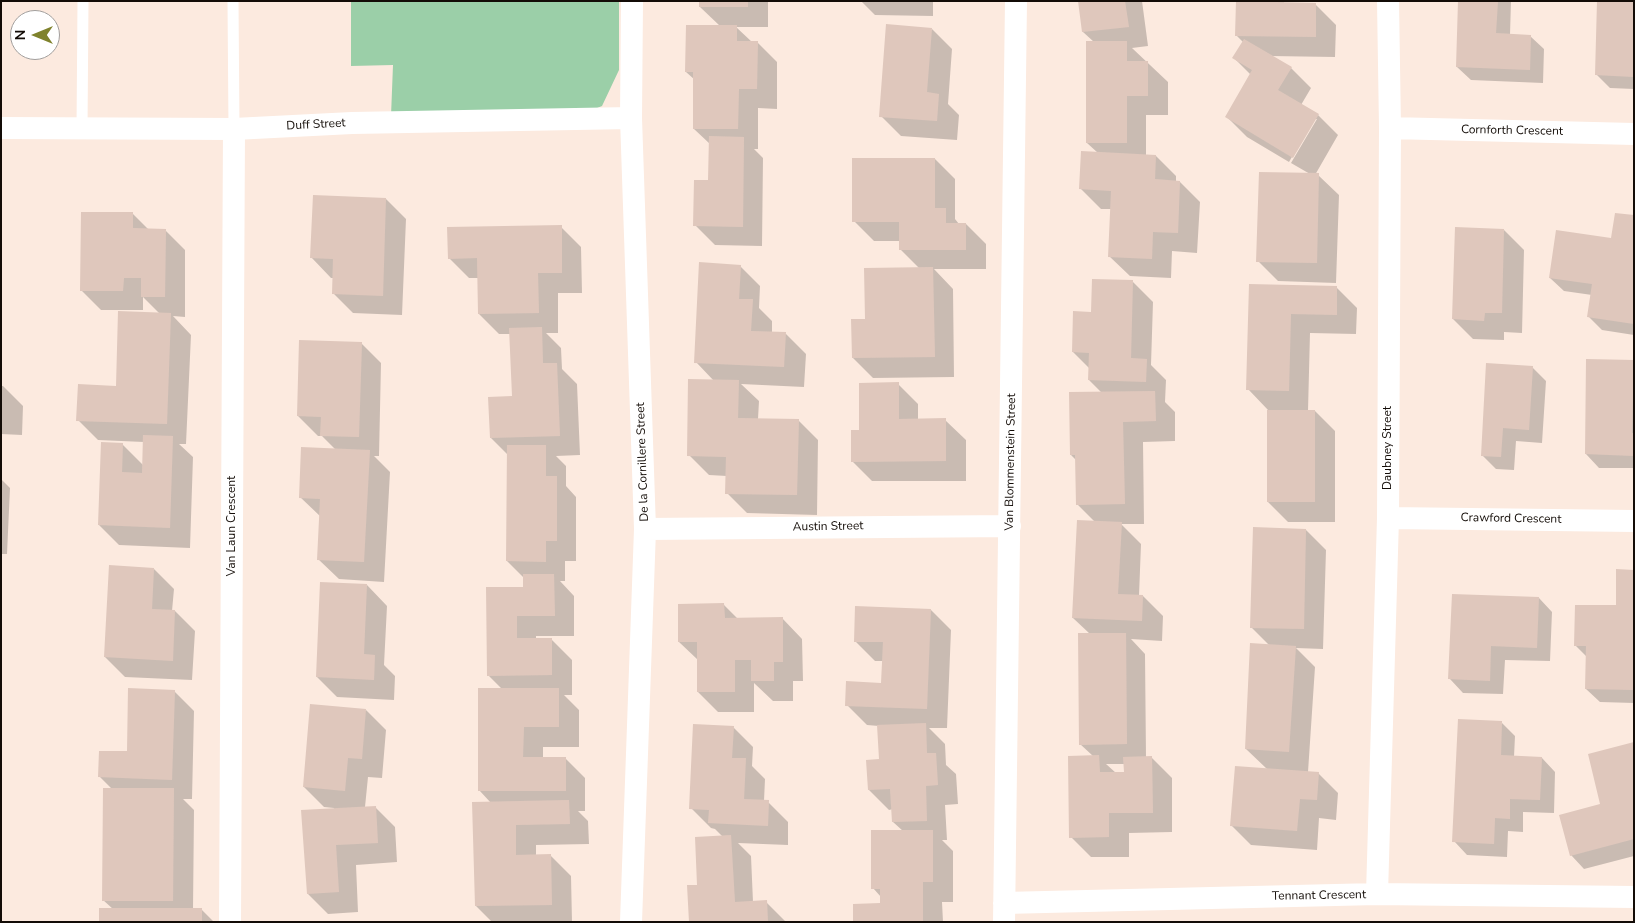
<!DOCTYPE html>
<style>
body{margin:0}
#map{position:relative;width:1635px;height:923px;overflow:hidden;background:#fceadf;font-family:"Nunito Sans",sans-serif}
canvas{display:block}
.frame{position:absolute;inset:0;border:2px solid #130c07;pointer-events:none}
.north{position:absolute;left:10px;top:10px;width:50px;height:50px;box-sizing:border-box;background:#fff;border:1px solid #a19e9c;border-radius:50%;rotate:270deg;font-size:14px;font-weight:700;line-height:20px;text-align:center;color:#130c07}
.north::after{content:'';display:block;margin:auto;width:18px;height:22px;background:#7f822c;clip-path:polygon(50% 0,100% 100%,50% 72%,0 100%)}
</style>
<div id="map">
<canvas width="1635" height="923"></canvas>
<div class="frame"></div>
<div class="north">N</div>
</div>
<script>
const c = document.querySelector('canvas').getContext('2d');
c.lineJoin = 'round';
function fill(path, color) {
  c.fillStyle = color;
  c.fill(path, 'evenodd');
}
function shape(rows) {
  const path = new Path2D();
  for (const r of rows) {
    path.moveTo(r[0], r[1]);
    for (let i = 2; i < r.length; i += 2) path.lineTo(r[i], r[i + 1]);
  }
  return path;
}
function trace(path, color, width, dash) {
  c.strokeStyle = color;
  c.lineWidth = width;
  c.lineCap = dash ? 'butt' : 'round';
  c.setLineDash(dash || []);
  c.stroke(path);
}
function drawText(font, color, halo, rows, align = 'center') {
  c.font = font + ' "Nunito Sans",sans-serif';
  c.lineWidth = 4.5;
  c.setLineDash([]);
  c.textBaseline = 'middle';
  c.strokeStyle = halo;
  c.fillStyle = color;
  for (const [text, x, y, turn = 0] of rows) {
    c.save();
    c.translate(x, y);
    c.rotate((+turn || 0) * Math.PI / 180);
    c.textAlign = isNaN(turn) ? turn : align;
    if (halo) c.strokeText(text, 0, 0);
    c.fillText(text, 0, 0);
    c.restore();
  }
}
fill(shape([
 [351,1,619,1,619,70,602,106,573,118,391,116,393,65,351,66]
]), '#9bcfa8');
fill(shape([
 [700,1,768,1,768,27,736,27,752,42,757,42,777,62,777,109,758,108,758,149,754,149,763,158,762,246,715,245,695,225,709,181,710,144,694,129,695,80,686,72,720,26,700,7],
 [861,1,933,1,933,16,875,15],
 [1079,1,1142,1,1148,46,1132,48,1168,82,1168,115,1146,115,1146,156,1156,156,1176,176,1176,182,1180,182,1200,202,1197,253,1172,251,1171,278,1130,276,1109,256,1112,209,1101,209,1081,189,1098,153,1087,143,1094,42,1083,32],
 [1237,1,1284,1,1284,4,1316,5,1336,25,1335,57,1270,56,1291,68,1311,88,1301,105,1318,115,1338,135,1315,175,1318,175,1339,195,1336,283,1278,281,1258,261,1310,174,1291,163,1317,119,1314,119,1289,162,1247,137,1227,117,1251,75,1234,58,1243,42,1236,35],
 [1459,1,1511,1,1510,35,1530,36,1544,49,1543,83,1471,80,1457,67],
 [1634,1,1634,89,1610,88,1596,74],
 [932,29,952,49,948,104,959,115,957,140,901,136,881,116],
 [935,159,955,179,955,219,959,224,966,224,986,244,986,269,934,269,953,289,954,377,873,378,853,358,867,320,920,269,900,249,900,241,874,241,854,221],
 [386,199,406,219,402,315,353,313,333,293,333,278,331,278,311,257],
 [132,213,149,230,165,230,185,250,185,317,173,316,191,335,186,444,179,444,193,457,190,548,119,545,99,525,122,444,143,465,144,442,98,440,78,420,117,387,160,314,143,297,143,310,101,310,81,290],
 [1634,217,1634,335,1602,330,1589,317,1592,295,1564,291,1550,278,1612,239],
 [561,227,581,247,582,293,558,293,558,333,546,333,561,348,562,369,577,384,580,455,556,456,566,466,566,486,576,497,576,561,565,561,565,581,560,581,574,596,574,636,536,636,536,640,552,640,572,660,572,695,564,695,579,710,579,747,543,747,543,758,565,758,585,778,585,811,578,811,588,821,589,844,536,845,536,856,551,856,571,876,572,922,492,922,476,906,491,803,479,790,502,689,488,675,525,588,524,578,507,561,508,455,491,438,514,398,511,334,499,334,479,314,479,278,469,278,449,258],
 [1504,230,1524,250,1522,333,1504,332,1504,340,1473,339,1453,319],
 [740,266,760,286,759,308,772,321,772,333,786,334,806,354,804,387,741,384,759,401,758,419,798,420,818,440,817,515,747,513,727,493,727,476,709,475,689,455,714,381,696,362],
 [1133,282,1153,302,1151,365,1166,380,1165,402,1175,412,1175,441,1143,442,1144,524,1121,524,1141,544,1139,596,1143,596,1163,616,1162,641,1131,639,1145,654,1146,758,1152,758,1172,778,1172,832,1129,833,1129,857,1091,857,1071,837,1093,756,1080,744,1090,634,1073,618,1095,522,1077,504,1076,460,1071,455,1102,393,1089,380,1089,368,1073,352,1093,313],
 [1106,764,1125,764,1125,773,1116,773],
 [1250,286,1337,288,1357,308,1356,334,1310,333,1308,411,1315,411,1335,431,1335,522,1288,522,1268,502,1268,410,1248,389],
 [361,343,381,363,379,456,374,456,390,472,384,582,339,579,318,559,321,517,300,497,336,450,322,436,318,436,298,416],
 [1634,362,1634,468,1599,468,1586,454],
 [1532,367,1546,381,1542,443,1516,441,1514,470,1496,469,1482,455],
 [898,384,918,404,918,420,945,420,966,440,966,481,872,481,852,461,860,431],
 [1,386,3,386,23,406,22,435,1,434],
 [1,479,10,488,7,554,1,554],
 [1306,530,1326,550,1323,649,1296,648,1315,667,1308,772,1318,773,1338,793,1336,820,1319,818,1317,850,1251,845,1231,825,1267,769,1246,749,1269,645,1251,627],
 [154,569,174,589,172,611,175,611,195,631,192,680,125,677,105,657],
 [1634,571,1634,703,1600,702,1586,689,1587,657,1575,645,1617,607],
 [367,585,387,606,384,665,395,676,394,700,337,697,317,677],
 [1539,598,1552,612,1550,661,1505,660,1503,694,1463,693,1450,679],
 [724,605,738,619,782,618,802,639,803,681,793,681,793,701,773,701,754,683,754,712,718,712,698,692,698,660,679,642],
 [931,610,951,630,947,728,929,728,945,744,946,765,956,774,958,804,945,805,947,840,942,840,953,851,953,902,942,902,943,922,854,922,881,904,881,897,873,888,903,831,893,822,893,809,889,810,869,790,881,760,879,726,867,725,847,705,882,684,883,661,875,661,855,641],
 [174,691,194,711,192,799,183,799,194,810,193,910,202,910,214,922,101,922,113,909,103,900,112,789,100,777,128,753],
 [366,710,386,730,382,778,368,777,365,807,375,807,395,827,397,862,356,865,358,912,328,914,308,894,334,808,324,807,304,787],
 [1502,723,1515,736,1514,757,1542,758,1555,772,1554,813,1523,812,1523,832,1508,831,1507,857,1467,855,1454,841],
 [733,727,753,747,752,766,765,779,764,801,768,802,788,822,788,845,738,843,751,856,753,902,766,902,786,922,690,922,698,886,723,837,715,829,711,828,691,808],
 [1634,744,1634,856,1584,869,1571,855,1602,805]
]), '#0003');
fill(shape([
 [699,1,748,1,748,7,699,7],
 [1078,1,1125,1,1129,27,1082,32],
 [1236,1,1316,3,1316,37,1235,36],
 [1458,1,1498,1,1496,33,1531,35,1530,70,1456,67],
 [1597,1,1634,1,1634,77,1595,75],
 [886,24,932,28,927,92,939,94,937,121,879,117],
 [686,25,737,25,737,41,758,41,757,89,739,89,738,129,693,129,693,72,685,72],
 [1244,39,1292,67,1278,90,1319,114,1293,158,1225,117,1252,70,1232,58],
 [1086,41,1127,41,1127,61,1148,61,1148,96,1127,96,1127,143,1086,143],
 [709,136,744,137,743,227,693,226,694,180,708,180],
 [1081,151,1156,155,1155,179,1180,181,1178,233,1153,232,1152,259,1108,257,1111,191,1079,189],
 [852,158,935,158,935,208,946,208,946,223,966,223,966,250,899,250,899,222,852,222],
 [1259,172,1319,173,1317,263,1256,262],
 [313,195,386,198,383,296,332,294,333,259,310,258],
 [81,212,133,212,133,228,166,229,165,297,141,297,141,278,124,278,123,291,80,291],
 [1615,213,1634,215,1634,324,1587,317,1592,284,1549,278,1556,230,1611,238],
 [562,225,562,273,538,273,539,313,478,314,477,258,448,259,447,227],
 [1455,227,1504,229,1502,313,1485,313,1484,321,1452,319],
 [699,262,741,265,739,299,753,299,751,331,786,332,784,367,694,363],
 [933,267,935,357,852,358,851,319,865,319,864,268],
 [1092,279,1133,280,1131,358,1147,359,1146,382,1088,380,1089,353,1072,352,1073,311,1091,312],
 [1249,284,1337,286,1337,315,1291,314,1289,391,1246,390],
 [118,311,171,313,167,424,76,421,78,384,116,386],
 [542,327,543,363,557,363,560,436,490,438,488,397,512,396,509,328],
 [299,340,362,342,359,437,320,436,321,417,297,416],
 [1586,359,1634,360,1632,433,1634,433,1634,456,1585,454],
 [1486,363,1533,366,1529,430,1503,428,1501,457,1481,456],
 [688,379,739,380,738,418,799,419,797,495,725,494,726,457,687,456],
 [899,382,899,419,946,418,946,461,851,462,851,430,859,430,859,383],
 [1155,391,1156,421,1123,422,1125,504,1076,505,1075,455,1070,455,1069,392],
 [1267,410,1315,410,1315,502,1267,502],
 [143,435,173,436,170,528,98,525,101,442,123,443,122,472,142,473],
 [507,445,546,445,546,476,557,476,557,541,546,541,546,562,506,561],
 [301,447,370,450,364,562,317,560,320,499,299,498],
 [1077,520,1122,522,1118,594,1143,595,1142,621,1072,618],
 [1253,527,1306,529,1304,629,1250,628],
 [109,565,154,568,152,609,175,610,173,661,104,657],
 [1616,569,1634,570,1634,690,1585,689,1586,646,1574,646,1575,605,1616,605],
 [523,574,554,574,555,616,517,616,517,638,552,638,552,675,487,676,486,587,523,587],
 [320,582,367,584,364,654,375,655,374,680,316,677],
 [1452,594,1539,597,1537,648,1491,646,1490,681,1448,679],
 [724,603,725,618,783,617,783,662,774,662,774,681,751,681,751,660,735,660,735,692,697,692,697,642,678,642,678,604],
 [855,606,931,609,927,709,845,706,846,681,881,683,883,642,854,642],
 [1078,633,1126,633,1127,744,1079,745],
 [1250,643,1296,646,1289,752,1245,749],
 [128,688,175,690,172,780,98,777,99,751,127,751],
 [478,688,559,688,559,727,524,727,523,757,566,757,566,791,478,791],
 [310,704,366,709,362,759,348,758,345,791,303,787],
 [1458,719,1502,721,1501,755,1542,757,1540,800,1510,799,1510,819,1495,818,1494,844,1452,842],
 [926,723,927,753,936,753,938,785,926,786,927,821,892,822,890,789,868,790,866,760,879,759,877,725],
 [693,724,734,726,732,758,746,758,744,799,769,800,768,826,708,823,709,810,689,809],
 [1634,742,1634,839,1570,856,1559,815,1600,804,1588,754],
 [1099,755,1100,772,1124,772,1123,757,1152,756,1153,813,1109,813,1109,837,1069,838,1068,756],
 [1235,766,1319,772,1317,800,1300,799,1297,831,1230,826],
 [103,788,174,788,173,901,102,901],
 [569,800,570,824,516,825,516,855,551,854,552,905,475,906,472,802],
 [376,806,378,843,336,845,339,892,307,894,301,810],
 [871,830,933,830,933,882,923,882,923,922,853,922,853,904,880,903,880,889,871,889],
 [731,835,735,902,767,900,768,922,689,922,687,885,697,885,695,837],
 [99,908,202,908,202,922,99,922]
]), '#dfc7bc');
trace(shape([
 [233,1,234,129],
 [82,129,83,1]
]), '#fff', 11);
trace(shape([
 [1,128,234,129,352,123,631,118],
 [1390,128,1634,134],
 [1388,518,1634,521],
 [645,529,1010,526],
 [1377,894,1388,518,1390,128,1388,1],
 [1004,903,1377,894,1634,897],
 [230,922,234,129],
 [631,922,645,529,631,118,632,1],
 [1004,922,1016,1]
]), '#fff', 22);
drawText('12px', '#130c07', '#fff', [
 ["Duff Street",316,125,-3],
 ["Cornforth Crescent",1512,131,1],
 ["Daubney Street",1388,448,-90],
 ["De la Cornillere Street",643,462,-92],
 ["Van Blommenstein Street",1011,462,-89],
 ["Crawford Crescent",1511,519,1],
 ["Van Laun Crescent",232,526,-90],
 ["Austin Street",828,527,-1],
 ["Tennant Crescent",1319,896,-1]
]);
</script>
